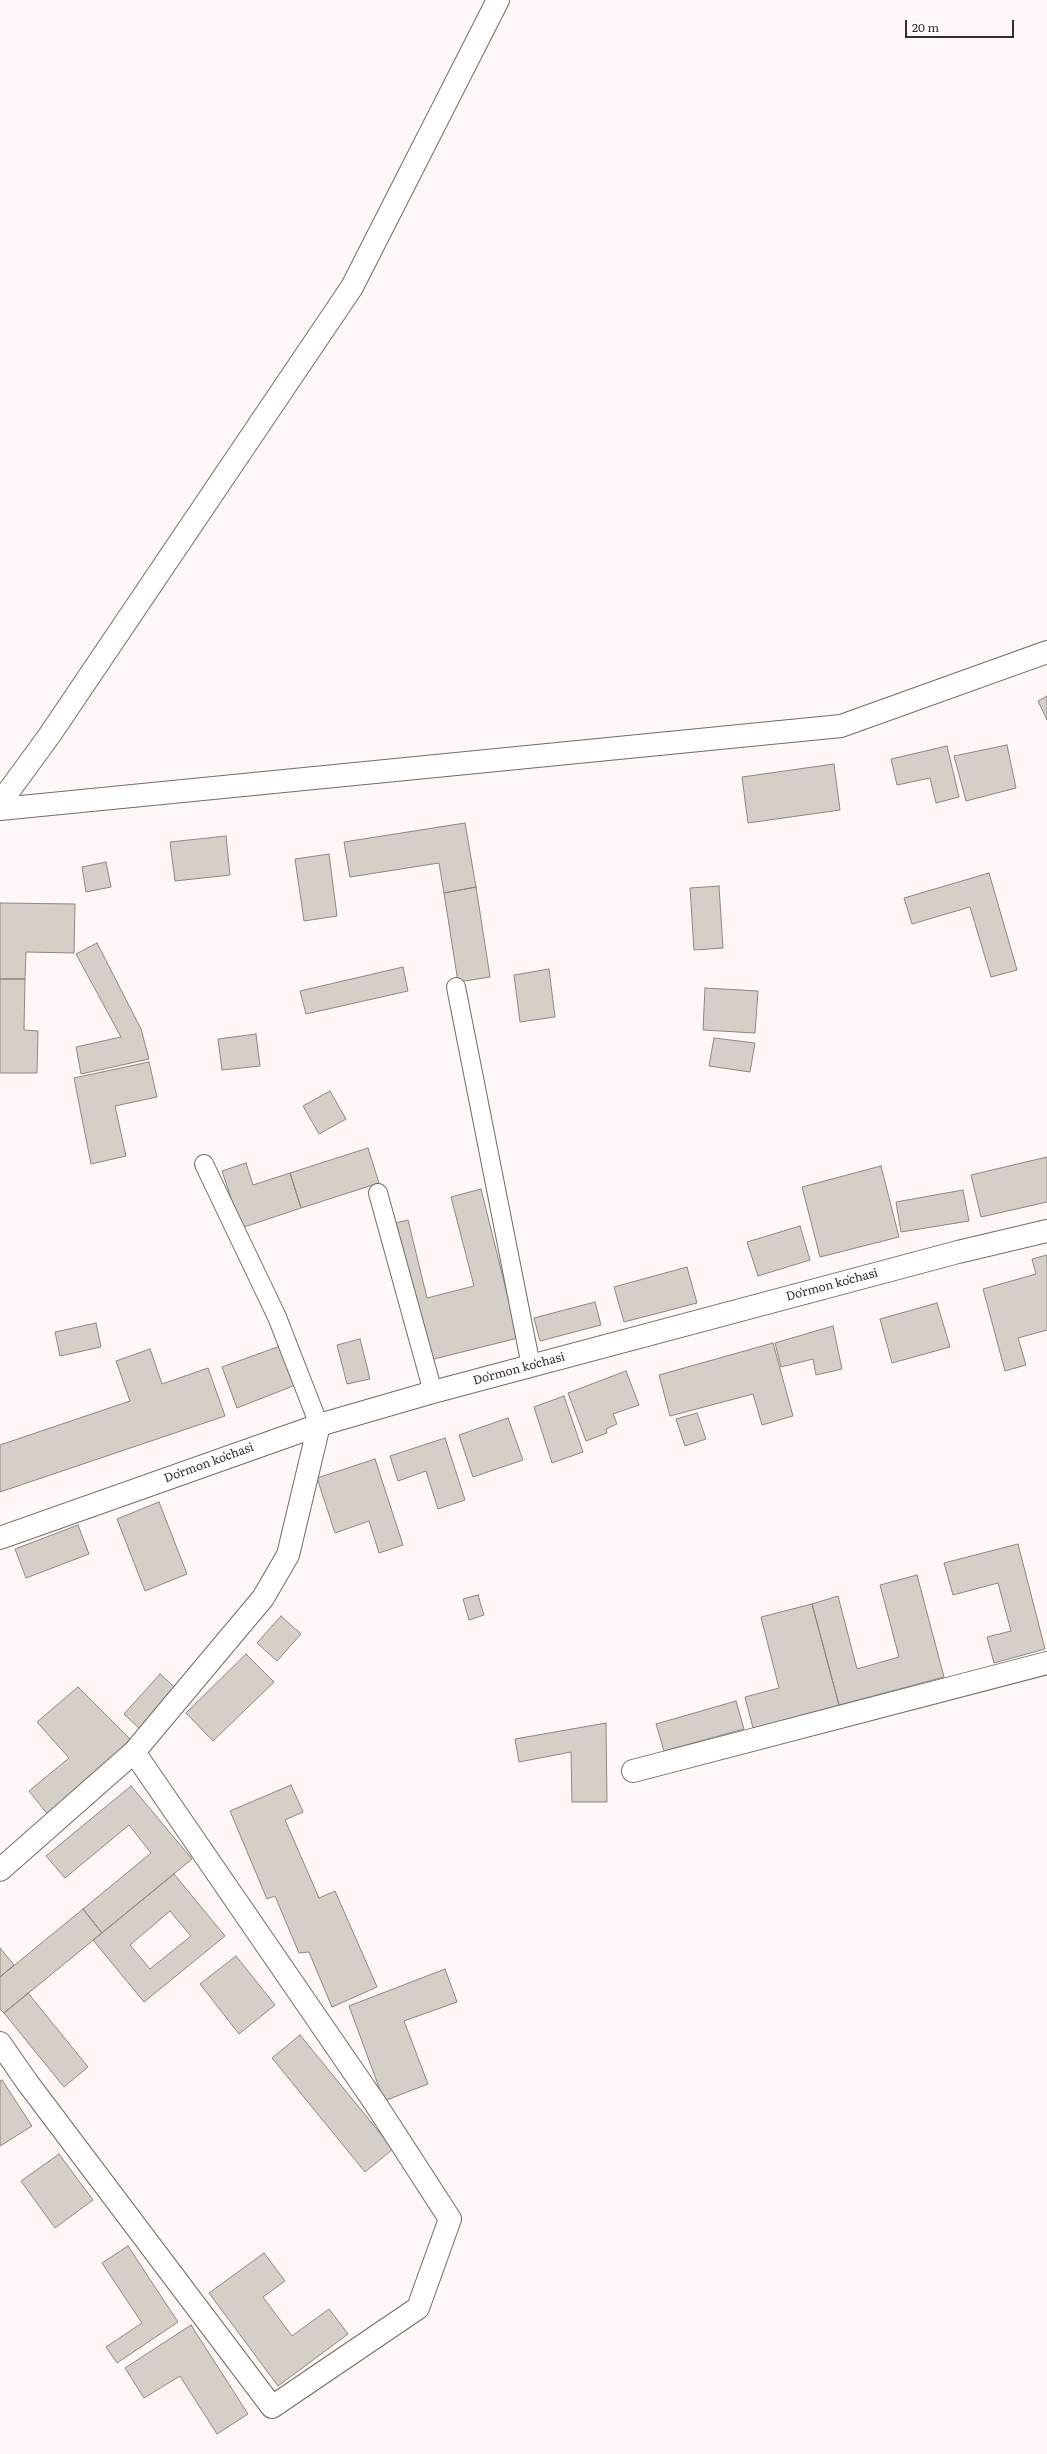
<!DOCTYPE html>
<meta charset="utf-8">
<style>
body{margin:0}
#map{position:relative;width:1047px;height:2454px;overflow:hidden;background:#fef7f5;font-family:Literata,serif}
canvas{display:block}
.scale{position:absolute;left:905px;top:20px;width:109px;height:18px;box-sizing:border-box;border:2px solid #322e2c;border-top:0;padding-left:5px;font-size:12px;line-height:14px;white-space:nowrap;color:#322e2c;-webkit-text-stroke:3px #fff;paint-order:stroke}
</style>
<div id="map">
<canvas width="1047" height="2454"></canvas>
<div class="scale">20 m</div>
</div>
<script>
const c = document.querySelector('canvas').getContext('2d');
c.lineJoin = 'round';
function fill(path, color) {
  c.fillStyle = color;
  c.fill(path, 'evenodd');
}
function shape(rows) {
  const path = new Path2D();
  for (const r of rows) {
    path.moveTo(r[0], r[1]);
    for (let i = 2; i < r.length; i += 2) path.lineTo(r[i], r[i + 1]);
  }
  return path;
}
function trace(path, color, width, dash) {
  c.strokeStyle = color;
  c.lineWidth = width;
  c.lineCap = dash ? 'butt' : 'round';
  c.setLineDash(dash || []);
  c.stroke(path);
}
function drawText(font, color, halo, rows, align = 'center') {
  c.font = font + ' Literata,serif';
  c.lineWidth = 4;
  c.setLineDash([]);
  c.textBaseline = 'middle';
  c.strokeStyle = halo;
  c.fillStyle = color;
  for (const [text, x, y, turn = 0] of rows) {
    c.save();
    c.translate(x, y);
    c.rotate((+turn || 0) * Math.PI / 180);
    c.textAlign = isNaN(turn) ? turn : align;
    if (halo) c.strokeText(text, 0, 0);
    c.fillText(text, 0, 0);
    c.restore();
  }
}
const building = shape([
 [1047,696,1047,720,1038,701,1047,696],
 [1007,745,1016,788,966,801,954,756,1007,745],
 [947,746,959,797,936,803,930,778,897,785,891,759,947,746],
 [834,764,840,810,748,823,742,777,834,764],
 [465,823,476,887,444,893,439,863,350,877,344,842,465,823],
 [226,836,230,875,175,881,170,842,226,836],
 [329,854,337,916,304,921,295,859,329,854],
 [106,862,111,887,86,892,82,867,106,862],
 [989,873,1017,970,991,977,970,907,912,924,904,898,989,873],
 [719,886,723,948,694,950,690,888,719,886],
 [476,887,490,977,458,982,444,893,476,887],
 [0,903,75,904,74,953,26,952,25,979,0,979,0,903],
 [97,943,141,1029,149,1059,81,1074,76,1047,121,1037,76,954,97,943],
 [403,967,408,991,306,1014,300,991,403,967],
 [549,969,555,1017,520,1022,514,975,549,969],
 [0,979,25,979,24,1030,38,1031,37,1073,0,1073,0,979],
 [705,988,758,991,755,1033,703,1030,705,988],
 [256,1034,260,1066,222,1070,218,1039,256,1034],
 [714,1038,755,1043,750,1072,709,1066,714,1038],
 [149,1062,157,1097,115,1106,126,1156,91,1164,74,1078,149,1062],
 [330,1091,346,1119,319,1134,303,1106,330,1091],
 [368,1148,379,1183,301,1208,290,1173,368,1148],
 [1047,1157,1047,1202,981,1217,971,1175,1047,1157],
 [246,1163,253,1185,290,1173,301,1208,241,1228,222,1171,246,1163],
 [881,1166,899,1237,820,1257,802,1187,881,1166],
 [481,1189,518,1338,426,1361,391,1224,408,1220,427,1298,474,1286,451,1197,481,1189],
 [963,1190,969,1221,901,1232,896,1202,963,1190],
 [800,1226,810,1260,758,1276,747,1242,800,1226],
 [1047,1255,1047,1330,1018,1338,1026,1365,1005,1371,983,1289,1036,1274,1032,1259,1047,1255],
 [687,1267,697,1303,624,1322,614,1287,687,1267],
 [595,1302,601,1325,540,1341,534,1318,595,1302],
 [937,1303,950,1347,892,1363,880,1319,937,1303],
 [96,1323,101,1347,60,1356,55,1332,96,1323],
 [833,1326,842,1369,816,1375,813,1359,781,1367,775,1343,833,1326],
 [360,1339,370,1379,347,1384,337,1345,360,1339],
 [773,1343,793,1416,762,1425,753,1394,670,1416,659,1375,773,1343],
 [283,1345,298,1384,237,1408,222,1367,283,1345],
 [150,1349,162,1384,208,1368,225,1416,0,1492,0,1445,130,1401,116,1361,150,1349],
 [626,1371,639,1405,613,1414,617,1424,606,1429,607,1433,586,1441,568,1393,626,1371],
 [564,1396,583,1452,552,1463,534,1407,564,1396],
 [697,1413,706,1439,685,1446,676,1419,697,1413],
 [508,1418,523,1460,473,1477,459,1435,508,1418],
 [445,1438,465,1500,438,1509,426,1471,398,1481,390,1456,445,1438],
 [375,1459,403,1545,379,1553,369,1521,335,1533,317,1478,375,1459],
 [159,1502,187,1574,145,1591,117,1519,159,1502],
 [78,1525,89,1554,26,1578,15,1549,78,1525],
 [1018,1544,1045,1649,994,1663,987,1637,1011,1631,998,1583,953,1595,944,1563,1018,1544],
 [917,1575,944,1677,839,1705,812,1604,838,1596,857,1669,899,1657,880,1585,917,1575],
 [478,1595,484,1615,469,1620,463,1599,478,1595],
 [812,1604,839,1705,753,1728,745,1697,779,1688,761,1617,812,1604],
 [281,1616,301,1634,277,1661,257,1643,281,1616],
 [246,1654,274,1682,213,1741,186,1713,246,1654],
 [160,1674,180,1692,144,1733,124,1714,160,1674],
 [78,1687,137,1746,49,1816,29,1791,69,1758,37,1722,78,1687],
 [736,1701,744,1729,664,1751,656,1724,736,1701],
 [606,1723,607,1802,572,1802,571,1752,519,1762,515,1739,606,1723],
 [291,1785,303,1812,285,1820,319,1898,335,1891,377,1987,332,2007,309,1952,299,1953,275,1896,267,1899,230,1811,291,1785],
 [131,1786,192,1859,102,1933,83,1909,151,1853,129,1825,65,1878,46,1856,131,1786],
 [174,1874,225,1936,144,2002,93,1940,174,1874],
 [170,1911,191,1936,150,1969,130,1945,170,1911],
 [83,1909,102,1933,4,2013,0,2009,0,1977,83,1909],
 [0,1948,14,1965,0,1977,0,1948],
 [236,1956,275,2005,239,2034,200,1984,236,1956],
 [445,1969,457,2002,404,2021,428,2084,384,2101,349,2006,445,1969],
 [28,1993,88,2067,64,2087,4,2013,28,1993],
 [300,2035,393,2149,365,2172,272,2058,300,2035],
 [2,2080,32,2126,0,2146,0,2081,2,2080],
 [59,2154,93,2200,55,2228,21,2181,59,2154],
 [128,2246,178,2322,117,2363,106,2347,142,2323,102,2263,128,2246],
 [264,2253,285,2281,263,2297,292,2336,329,2309,348,2334,278,2386,209,2293,264,2253],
 [191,2325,248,2414,217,2434,180,2376,144,2398,125,2368,191,2325]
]);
fill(building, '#d5cfc7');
trace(building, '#8d8880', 1);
const lane = shape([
 [456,987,531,1366],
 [204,1164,277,1317,319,1425],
 [378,1193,433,1392]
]);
const street = shape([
 [0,803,49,736,352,287,498,0],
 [0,809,841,726,1047,652],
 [0,1538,319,1425,433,1392,958,1252,1047,1231],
 [633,1771,1047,1663],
 [0,1870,134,1752,263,1598,288,1555,319,1425],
 [0,2043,27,2082,272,2407,418,2308,450,2219,375,2103,134,1752]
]);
trace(lane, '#746b66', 20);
trace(street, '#746b66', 24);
trace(lane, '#fff', 18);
trace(street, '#fff', 22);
drawText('12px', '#322e2c', '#fff', [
 ["Doʻrmon koʻchasi",832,1285,-15],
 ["Doʻrmon koʻchasi",519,1369,-15],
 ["Doʻrmon koʻchasi",209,1463,-20]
]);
</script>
